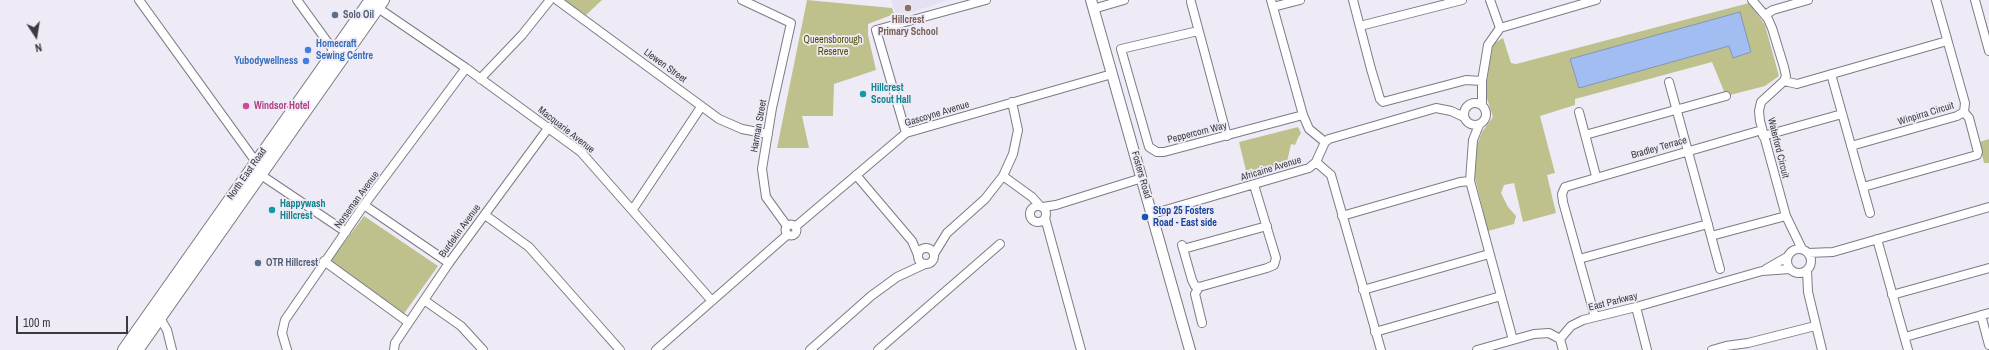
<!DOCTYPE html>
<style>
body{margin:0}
#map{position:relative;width:1989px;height:350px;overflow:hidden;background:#eeebf6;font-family:"Archivo Narrow",sans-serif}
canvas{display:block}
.north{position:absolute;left:16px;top:16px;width:40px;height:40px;-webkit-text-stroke:3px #eeebf6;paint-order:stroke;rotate:168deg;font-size:11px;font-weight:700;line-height:16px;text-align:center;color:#3b3a3e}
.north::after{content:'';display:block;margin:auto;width:14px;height:18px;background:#3b3a3e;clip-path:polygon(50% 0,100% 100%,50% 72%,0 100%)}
.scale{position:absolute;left:16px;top:316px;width:112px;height:18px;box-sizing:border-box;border:2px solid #3b3a3e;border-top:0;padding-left:5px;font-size:12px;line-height:14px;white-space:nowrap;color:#3b3a3e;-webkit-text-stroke:3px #eeebf6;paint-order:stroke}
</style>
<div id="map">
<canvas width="1989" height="350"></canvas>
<div class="north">N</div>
<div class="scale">100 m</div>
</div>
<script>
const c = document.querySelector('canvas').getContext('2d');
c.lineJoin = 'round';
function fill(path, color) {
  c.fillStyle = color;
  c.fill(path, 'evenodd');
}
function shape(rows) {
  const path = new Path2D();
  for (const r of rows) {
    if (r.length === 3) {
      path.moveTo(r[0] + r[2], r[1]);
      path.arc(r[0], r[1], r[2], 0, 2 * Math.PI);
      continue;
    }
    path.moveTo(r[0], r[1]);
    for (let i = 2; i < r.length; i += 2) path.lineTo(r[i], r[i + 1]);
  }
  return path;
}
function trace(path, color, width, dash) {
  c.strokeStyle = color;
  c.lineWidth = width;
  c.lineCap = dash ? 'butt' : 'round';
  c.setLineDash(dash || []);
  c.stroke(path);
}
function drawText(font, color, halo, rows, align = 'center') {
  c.font = font + ' "Archivo Narrow",sans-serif';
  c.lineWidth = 3.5;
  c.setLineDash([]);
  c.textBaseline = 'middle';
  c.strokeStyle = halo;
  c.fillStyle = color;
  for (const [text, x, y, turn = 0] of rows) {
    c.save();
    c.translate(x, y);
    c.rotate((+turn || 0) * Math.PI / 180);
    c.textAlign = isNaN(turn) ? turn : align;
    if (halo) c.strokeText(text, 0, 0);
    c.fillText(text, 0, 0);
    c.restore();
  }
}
fill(shape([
 [891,0,948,0,897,17]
]), '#e5e0f2');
fill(shape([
 [564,0,602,0,586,15],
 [807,0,892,8,894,14,868,24,868,35,876,70,834,84,833,116,802,116,809,148,777,148],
 [1749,3,1765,25,1779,76,1765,86,1726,96,1712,62,1575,99,1575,105,1540,116,1555,173,1547,175,1556,213,1523,222,1514,183,1504,185,1501,193,1508,207,1516,216,1514,224,1488,231,1475,178,1477,145,1482,132,1493,117,1485,92,1493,44,1503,38,1511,63,1516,64],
 [1298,127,1301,133,1298,138,1295,145,1291,144,1287,162,1247,175,1239,142],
 [1989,139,1989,163,1984,163,1979,142],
 [364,216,438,266,403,315,329,263]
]), '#bfc18d');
const water = shape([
 [1740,12,1751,52,1733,58,1729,46,1579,88,1570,59,1740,12]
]);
fill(water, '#a2bdf1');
trace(water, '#8396bb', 1);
const minor = shape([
 [139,0,256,162],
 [297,0,334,51],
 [557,0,719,119,742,129,768,134],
 [742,0,791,23,772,108,762,169,766,197,787,226],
 [1271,0,1303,115,1309,129,1325,142],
 [1353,0,1371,69,1380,99,1383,102,1466,80,1482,81],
 [1490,0,1500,28],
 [1752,0,1768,19,1772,28,1784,67,1786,76,1784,81,1761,102,1759,111,1760,121,1786,216,1802,249],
 [1975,0,1989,51],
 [1191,2,1227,136],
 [1273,7,1300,0],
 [378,8,466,68,581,152,712,301],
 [1093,9,1124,0],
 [1765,15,1773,10,1808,0],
 [1360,26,1462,0],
 [1198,31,1121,49,1149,147,1157,152,1164,152,1303,115],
 [1831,74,1870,213],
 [480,79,522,35,550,0],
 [1784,81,1797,84,1947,41],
 [1669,82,1720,269],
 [1475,114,11],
 [1482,105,1482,81,1488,45,1500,28,1596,0],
 [1579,112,1596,176],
 [1479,125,1473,140,1470,181,1513,340],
 [906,133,876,30,986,0],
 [1585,135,1726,96],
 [1763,136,1842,114],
 [1851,146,1957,116,1964,112,1965,103,1936,0],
 [1316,162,1331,175,1381,350],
 [261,175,346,232],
 [856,175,912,241,918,255],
 [1003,176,1032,197,1040,206],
 [1863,187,1977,155,1978,152,1969,118,1964,112],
 [364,205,449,263],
 [1038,214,8],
 [1043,207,1056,205,1142,178],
 [633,209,701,107],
 [1152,214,1309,168,1316,162,1325,142,1329,139,1436,108,1451,111,1464,117],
 [485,215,529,247,620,350],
 [1342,216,1460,182,1470,181],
 [1045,218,1081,350],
 [791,230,5.5],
 [795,227,906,133,1112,74],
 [1711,236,1786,216],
 [1877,239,1908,350],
 [1182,245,1192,280,1195,286,1199,287,1267,268,1274,265,1276,258,1254,185],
 [926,256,8],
 [1183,249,1267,226],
 [1799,261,12],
 [1808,253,1833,252,1989,207],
 [934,254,947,233,985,199,1003,176,1013,154,1018,130,1012,102],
 [1579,259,1708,224],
 [324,261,408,322],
 [1766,269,1787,257],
 [1807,270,1808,292,1822,350],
 [1199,287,1195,294,1202,323],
 [1363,290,1489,254],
 [1892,295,1989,268],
 [424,300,461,326,483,350],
 [1636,307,1647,350],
 [1981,315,1989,345],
 [1595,317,1563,202,1562,194,1565,187,1762,130],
 [160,318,167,330,172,350],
 [1375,332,1501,296],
 [1905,337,1989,313],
 [1560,339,1563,350],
 [287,350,282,333,285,320,364,205,466,68],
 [394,350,395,343,449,263,549,127],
 [656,350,787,235],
 [810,350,871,296,897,277,925,264],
 [878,350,1000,244],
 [1477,350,1534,334,1549,333,1560,339,1571,326,1583,320,1636,307,1762,271,1790,269],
 [1712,350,1726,346,1748,343,1815,326]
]);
const major = shape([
 [1091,0,1190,350]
]);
const highway = shape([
 [124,350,371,0],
 [137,350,383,0]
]);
trace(minor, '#7d7b84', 10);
trace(major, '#7d7b84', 12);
trace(highway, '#7d7b84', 14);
trace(minor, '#fff', 8);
trace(major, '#fff', 10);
trace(highway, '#fff', 12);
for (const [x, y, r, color] of [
 [908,8,4,"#8d6e63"],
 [335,15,4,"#5c6f8a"],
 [308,50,4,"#3f7fe0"],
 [306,61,4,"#3f7fe0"],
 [863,94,4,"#0f9aa8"],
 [246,106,4,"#d1479c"],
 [272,210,4,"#0f9aa8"],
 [1145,217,4,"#1a4fb4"],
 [258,263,4,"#5c6f8a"]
]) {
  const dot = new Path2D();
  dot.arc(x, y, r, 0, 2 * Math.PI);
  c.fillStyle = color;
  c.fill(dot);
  trace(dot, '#eeebf6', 1.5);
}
drawText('bold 10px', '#4e5e75', '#eeebf6', [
 ["Solo Oil",343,15],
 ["OTR Hillcrest",266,263]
], 'left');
drawText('bold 10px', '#785e54', '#eeebf6', [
 ["Hillcrest",908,20],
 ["Primary School",908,32]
]);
drawText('10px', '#4d4e02', '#eeebf6', [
 ["Queensborough",833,40],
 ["Reserve",833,52]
]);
drawText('bold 10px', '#366cbe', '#eeebf6', [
 ["Homecraft",316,44],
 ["Sewing Centre",316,56],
 ["Yubodywellness",298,61,"right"]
], 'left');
drawText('10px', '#3b3a3e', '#eeebf6', [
 ["Llewen Street",665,66,36],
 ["Gascoyne Avenue",937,114,-17],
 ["Winpirra Circuit",1926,114,-17],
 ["Harman Street",759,126,-80],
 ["Macquarie Avenue",566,130,38],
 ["Peppercorn Way",1197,133,-14],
 ["Bradley Terrace",1659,148,-16],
 ["Waterford Circuit",1778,148,76],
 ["Africaine Avenue",1271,169,-17],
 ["North East Road",247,174,-55],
 ["Fosters Road",1141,175,74],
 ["Norseman Avenue",357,200,-54],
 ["Burdekin Avenue",460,231,-54],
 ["East Parkway",1613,302,-14]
]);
drawText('bold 10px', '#0d838f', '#eeebf6', [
 ["Hillcrest",871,88],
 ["Scout Hall",871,100],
 ["Happywash",280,204],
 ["Hillcrest",280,216]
], 'left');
drawText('bold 10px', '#b23c85', '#eeebf6', [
 ["Windsor Hotel",254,106]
], 'left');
drawText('bold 10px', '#164399', '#eeebf6', [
 ["Stop 25 Fosters",1153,211],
 ["Road - East side",1153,223]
], 'left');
</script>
